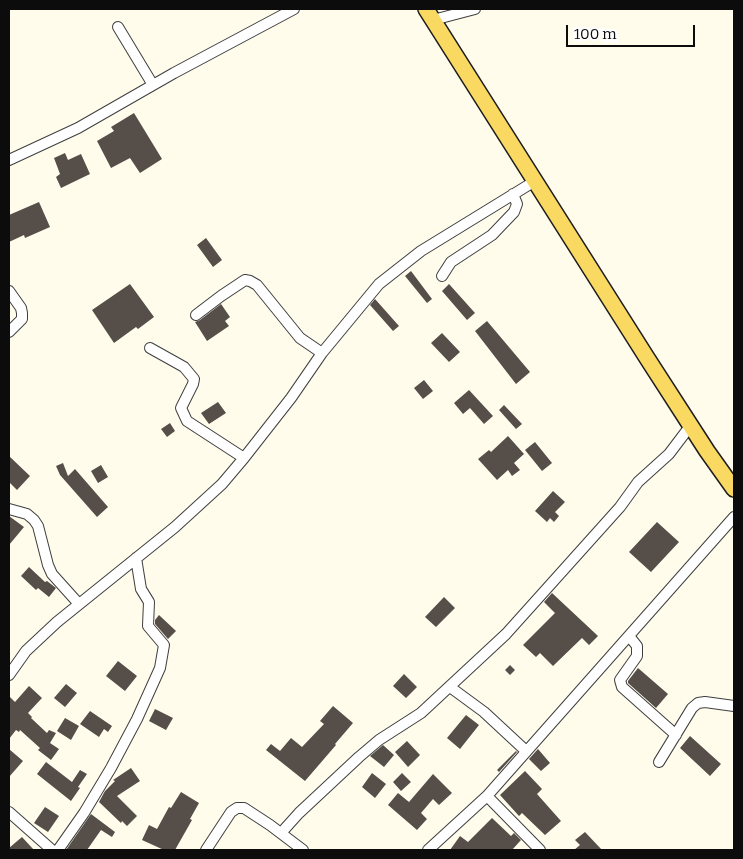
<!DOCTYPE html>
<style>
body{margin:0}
#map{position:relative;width:743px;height:859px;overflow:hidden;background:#fffcec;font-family:Bitter,serif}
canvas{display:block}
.frame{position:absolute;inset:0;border:10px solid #0c0c0c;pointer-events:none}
.scale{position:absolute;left:566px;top:25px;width:129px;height:22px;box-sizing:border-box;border:2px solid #0c0c0c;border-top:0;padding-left:6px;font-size:15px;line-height:18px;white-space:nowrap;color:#0c0c0c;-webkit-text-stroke:4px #fff;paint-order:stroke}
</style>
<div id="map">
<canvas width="743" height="859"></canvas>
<div class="frame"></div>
<div class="scale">100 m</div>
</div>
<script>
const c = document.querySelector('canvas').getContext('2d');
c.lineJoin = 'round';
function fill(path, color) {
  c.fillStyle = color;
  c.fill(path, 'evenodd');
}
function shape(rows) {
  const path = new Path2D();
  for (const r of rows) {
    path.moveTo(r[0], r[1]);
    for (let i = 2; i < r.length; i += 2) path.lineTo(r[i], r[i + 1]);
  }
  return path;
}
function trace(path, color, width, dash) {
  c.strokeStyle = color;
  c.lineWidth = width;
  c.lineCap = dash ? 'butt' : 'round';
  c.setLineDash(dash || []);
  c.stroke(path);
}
fill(shape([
 [134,113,162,159,140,173,130,158,111,168,97,141,114,131,111,127],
 [65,153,68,160,81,154,90,174,61,188,56,177,60,174,54,158],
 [39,202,50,227,25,238,24,235,9,242,9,215],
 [206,238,222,260,213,267,197,245],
 [411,271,432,299,427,303,405,276],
 [130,284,154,317,138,329,136,327,114,343,92,310],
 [449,284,475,313,467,320,442,291],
 [375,299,399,326,393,331,370,305],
 [221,304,230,317,225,321,229,326,207,341,195,322,200,320],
 [487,321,530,372,516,384,475,331],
 [442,333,460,352,449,362,431,343],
 [424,380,433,391,423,399,414,388],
 [469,390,493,416,484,424,470,408,463,414,454,403],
 [218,402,226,413,209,424,201,413],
 [504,405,522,424,516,429,499,410],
 [170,423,175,431,167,437,161,429],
 [508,436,524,454,514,463,520,470,512,476,508,470,497,480,478,459,489,450,491,452],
 [535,442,552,463,542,471,525,450],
 [9,456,30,476,17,490,9,482],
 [63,463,68,476,75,469,108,507,97,517,60,475,56,466],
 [101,465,108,477,98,483,91,471],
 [553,491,565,502,555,512,559,516,554,522,550,518,547,522,535,511],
 [9,516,24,527,9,545],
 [657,522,679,542,651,572,629,552],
 [29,567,45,582,47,581,56,588,49,597,38,588,36,590,21,576],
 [552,593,598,636,589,645,582,638,553,666,540,653,536,657,523,645,555,613,544,602],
 [444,597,455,608,436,627,425,617],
 [159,615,176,631,168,639,155,624,155,620],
 [118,661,137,676,125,691,106,676],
 [510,665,515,670,510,675,505,670],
 [638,668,668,694,656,708,628,683,628,681],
 [404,674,417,687,406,698,393,686],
 [66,684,77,693,65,707,54,698],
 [29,686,42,698,28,713,32,717,31,718,47,733,49,730,56,733,50,743,59,749,51,760,38,750,40,748,20,730,19,732,16,730,9,739,9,696,15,702],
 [333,706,353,723,335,744,336,745,305,781,266,750,271,744,280,751,291,738,302,747,324,724,320,721],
 [155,709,173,718,166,730,149,721],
 [90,711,112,726,108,732,104,729,99,737,80,724],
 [466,715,479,725,460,749,447,738],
 [65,718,79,726,71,740,57,731],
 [690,736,721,764,710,776,680,748],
 [407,741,420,755,408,767,395,752],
 [383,745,394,755,384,767,370,756],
 [9,749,23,761,9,777],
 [538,749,550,763,541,771,529,759],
 [516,751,517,752,499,772,497,770],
 [46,762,72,782,80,770,87,774,78,787,80,788,71,801,37,774],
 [131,768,140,781,117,796,137,816,127,826,122,821,121,823,99,802,105,791,115,781,113,780],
 [525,771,542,789,537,794,561,821,545,835,522,813,519,816,500,795],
 [372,773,386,784,375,798,362,787],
 [402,773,411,782,401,791,393,782],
 [433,774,452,793,439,805,433,799,421,813,427,819,417,830,388,805,398,793,409,802],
 [181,792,199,803,190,819,192,820,175,850,164,850,142,840,149,825,157,829,169,807,171,808],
 [45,807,59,816,48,832,34,823],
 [91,814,115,832,112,837,101,830,87,850,66,850],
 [492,818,511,836,514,833,521,840,512,850,450,850,460,836,468,842],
 [585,832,602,850,574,850,580,845,575,840],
 [22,837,34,850,9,850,9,848]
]), '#554e49');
const minor = shape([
 [433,20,475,9],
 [118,27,153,85],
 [9,160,78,128,174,73,294,9],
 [442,276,451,262,492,235,514,212,517,204,513,194],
 [9,291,21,308,22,313,22,319,9,332],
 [196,315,221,296,245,280,250,281,257,285,300,338,322,353],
 [150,348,184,367,194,379,193,384,181,408,187,421,244,458],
 [9,509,27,514,34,520,38,526,48,565,52,574,79,604],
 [629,636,637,646,637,656,620,680,622,687,676,735],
 [9,675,26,651,57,622,175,527,222,484,244,458,291,398,322,353,379,284,421,251,535,181],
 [450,687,484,712,526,751],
 [659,762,692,708,698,703,705,702,734,706],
 [487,796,540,850],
 [9,812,52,850],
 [281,833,299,813,359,757,379,740,421,713,506,634,620,507,638,482,669,454,691,425],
 [58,850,84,813,111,768,137,719,160,668,164,645,148,626,149,602,141,589,136,558],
 [206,850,231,812,237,808,244,808,270,825,303,850],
 [428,850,487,796,734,517]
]);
const primary = shape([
 [426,9,647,358,707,451,734,489]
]);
trace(minor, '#3f3f3f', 12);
trace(primary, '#1d1d1d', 18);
trace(minor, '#fff', 10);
trace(primary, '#f9d962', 15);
</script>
